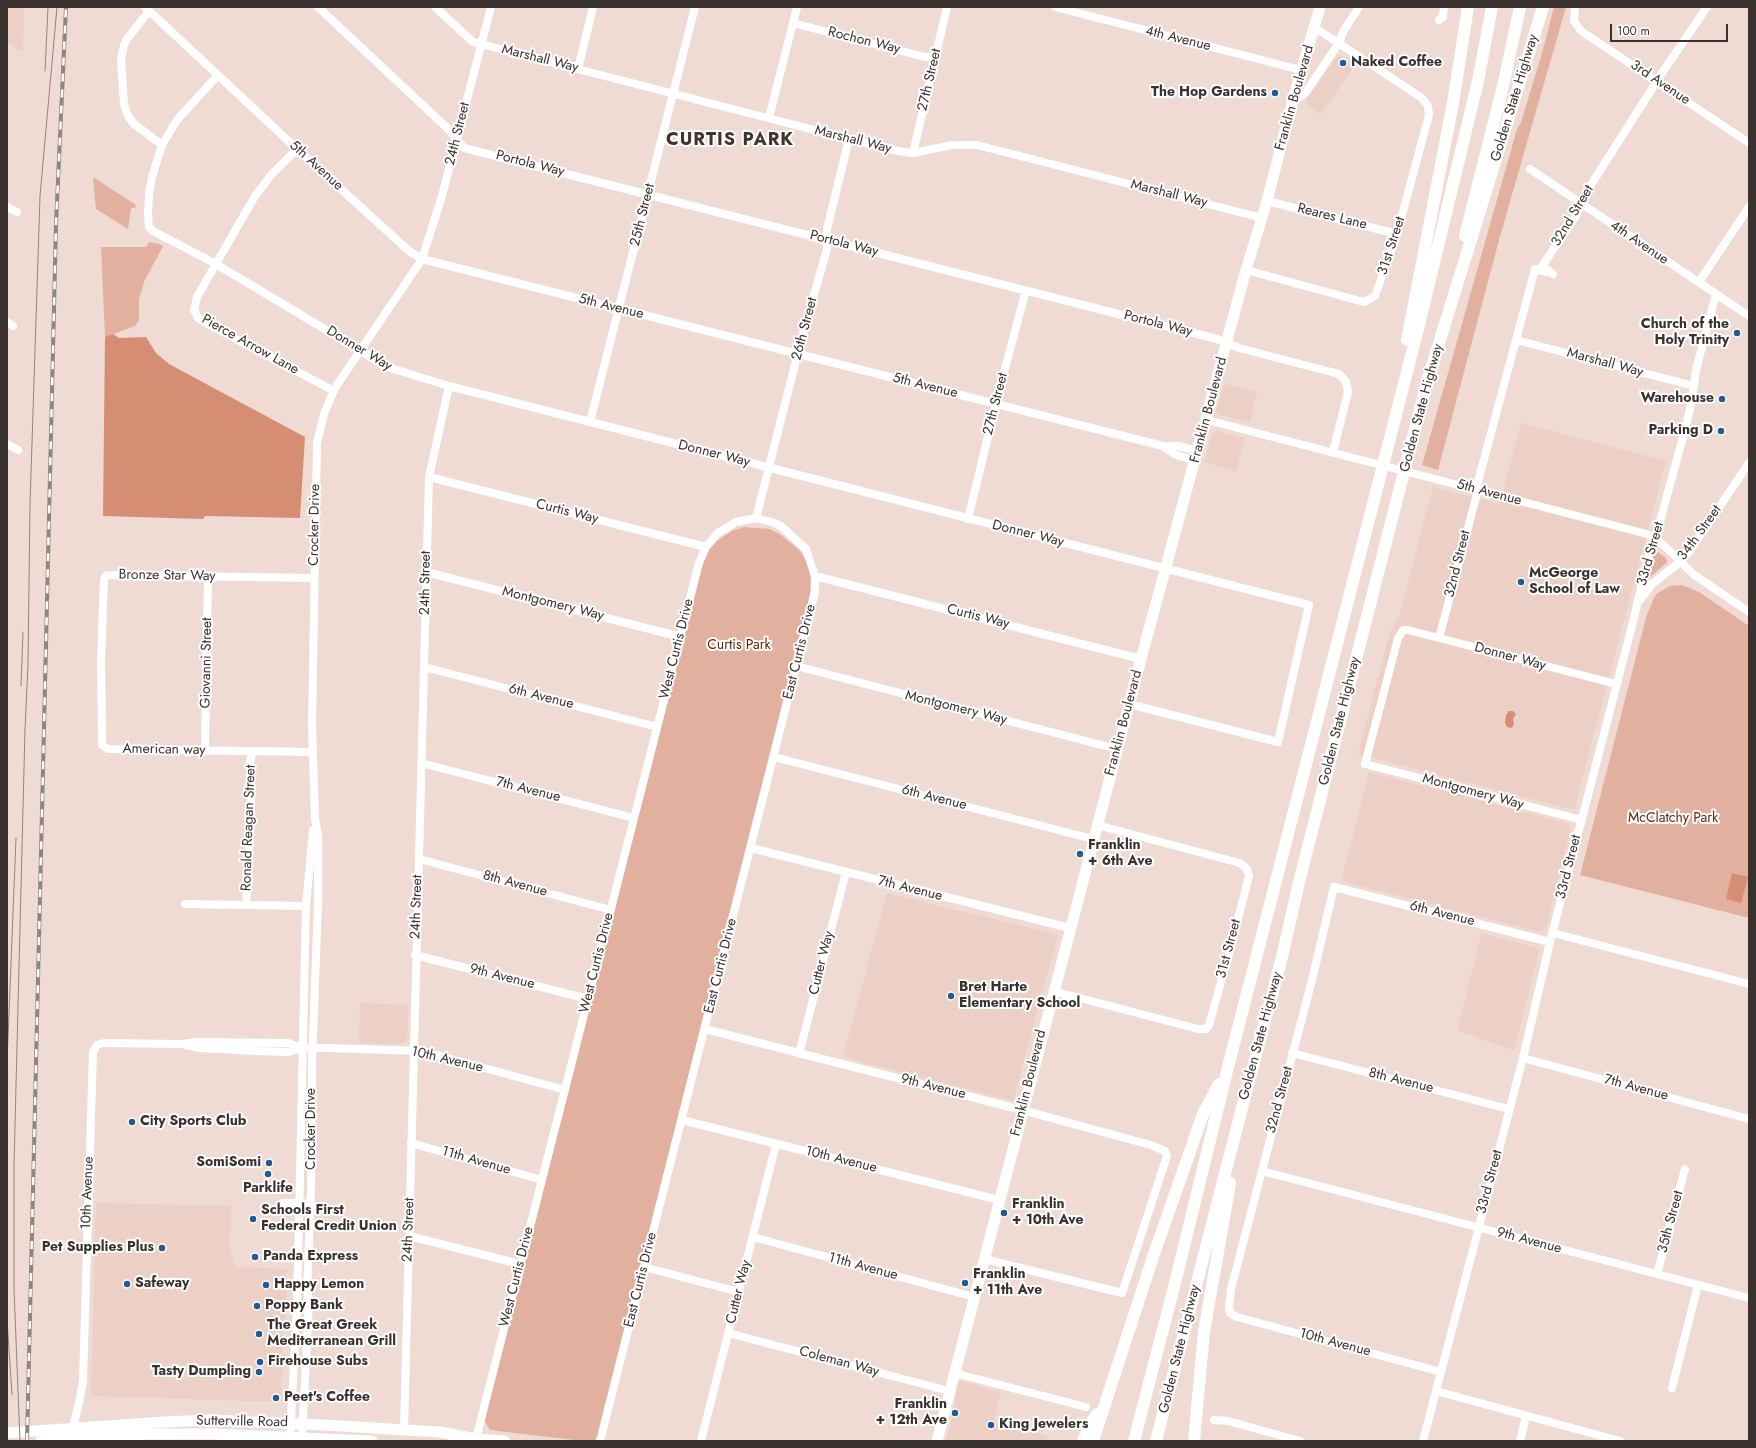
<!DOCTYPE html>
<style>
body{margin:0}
#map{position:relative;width:1756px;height:1448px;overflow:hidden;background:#efdbd3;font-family:Jost,sans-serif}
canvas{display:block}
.frame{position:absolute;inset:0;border:8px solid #39312e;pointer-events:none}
.scale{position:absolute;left:1610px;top:24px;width:118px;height:18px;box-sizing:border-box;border:2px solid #39312e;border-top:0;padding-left:5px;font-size:12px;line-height:14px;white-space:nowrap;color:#39312e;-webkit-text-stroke:3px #fff;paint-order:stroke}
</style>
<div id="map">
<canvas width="1756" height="1448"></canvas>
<div class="frame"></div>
<div class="scale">100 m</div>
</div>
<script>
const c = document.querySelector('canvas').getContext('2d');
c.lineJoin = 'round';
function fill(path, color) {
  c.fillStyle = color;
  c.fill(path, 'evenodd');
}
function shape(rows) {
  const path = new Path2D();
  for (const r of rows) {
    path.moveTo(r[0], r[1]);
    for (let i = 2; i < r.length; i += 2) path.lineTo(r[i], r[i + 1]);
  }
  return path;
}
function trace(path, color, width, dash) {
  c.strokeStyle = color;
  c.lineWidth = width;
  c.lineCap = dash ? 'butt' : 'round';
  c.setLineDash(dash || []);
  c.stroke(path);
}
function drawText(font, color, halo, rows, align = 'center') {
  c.font = font + ' Jost,sans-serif';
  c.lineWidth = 4;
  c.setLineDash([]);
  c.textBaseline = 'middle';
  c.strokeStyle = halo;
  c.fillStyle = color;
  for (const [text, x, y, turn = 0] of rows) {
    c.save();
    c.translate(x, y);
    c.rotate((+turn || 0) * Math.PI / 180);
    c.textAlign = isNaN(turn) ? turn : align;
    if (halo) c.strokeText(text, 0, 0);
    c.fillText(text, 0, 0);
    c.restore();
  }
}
fill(shape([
 [7,7,24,7,23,52,7,43],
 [1339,55,1354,66,1321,114,1306,104,1306,100,1337,56],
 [1225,383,1257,392,1250,422,1219,415,1216,410],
 [1521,423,1666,461,1574,810,1358,754,1390,632,1399,617,1433,487,1500,504],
 [1215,431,1245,438,1236,471,1204,462,1212,434],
 [1369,772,1568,823,1571,828,1546,928,1539,932,1345,882,1342,878],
 [887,893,1058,935,1013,1101,843,1057],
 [1482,933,1537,948,1539,951,1515,1048,1512,1050,1457,1030],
 [360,1003,409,1005,407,1041,402,1044,359,1043],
 [96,1203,231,1206,230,1250,235,1267,287,1269,286,1316,283,1335,281,1402,91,1396],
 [958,1382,963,1382,1001,1392,994,1422,1047,1436,1045,1441,946,1441,955,1406,956,1386]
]), '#eccfc5');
fill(shape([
 [1554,7,1566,7,1499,240,1438,470,1422,465,1517,129,1521,122,1541,57],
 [93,177,136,205,135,208,131,208,128,229,96,209],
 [149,242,159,244,163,246,144,282,139,299,139,320,135,326,105,337,101,247,146,247],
 [744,527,770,529,781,535,799,550,806,560,811,575,810,594,602,1417,598,1436,594,1441,583,1441,490,1430,484,1420,701,565,707,551,717,541,732,531],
 [1655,550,1666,558,1667,562,1647,580],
 [1682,585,1699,592,1749,626,1749,918,1580,875,1647,614,1656,594,1670,586]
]), '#e2b09e');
fill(shape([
 [113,334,119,338,146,337,156,353,169,364,305,437,300,518,205,516,203,519,103,516,105,337],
 [1509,711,1513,711,1516,714,1513,719,1514,725,1511,728,1507,727,1505,723,1506,715],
 [1732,873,1748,877,1741,903,1726,899]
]), '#d58e73');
trace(shape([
 [145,7,297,149,409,251,422,259,1163,446,1178,446,1198,451],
 [318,7,446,127,464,148,1217,339,1239,348,1339,374,1346,382,1348,392,1333,452],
 [435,7,473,42,849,139,898,151,913,153,952,145,977,145,1262,218],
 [1055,7,1301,70],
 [1575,7,1574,21,1581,31,1749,143],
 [149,11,127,39,124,45,121,60,124,104,128,116,134,124,162,145],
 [1439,20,1443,17,1444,7],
 [793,23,925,57,935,57],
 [578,69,593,7],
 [218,75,177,120,162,145,152,177,149,193,148,215,149,227,153,231,216,264,348,343,387,367,449,386,1309,605,1278,742,1129,704],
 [1292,103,1306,92,1339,43,1344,30,1359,7],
 [769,118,797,7],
 [297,149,271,175,255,196,197,297,194,310,198,318,204,322,334,391],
 [913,153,947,7],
 [1530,169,1749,316],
 [1267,201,1397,234],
 [7,207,17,212],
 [1246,270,1364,302,1375,296,1397,234,1429,115,1428,106,1422,98,1314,27],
 [1553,274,1542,266,1576,216,1587,191,1664,70,1707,7],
 [1699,282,1749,207],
 [7,322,13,326],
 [1516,340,1694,386],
 [1207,420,1647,534,1655,538,1670,551,1693,574,1749,612],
 [590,422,695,7],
 [7,444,18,450],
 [1163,446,1176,455,1196,461],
 [429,477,706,547],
 [1476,489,1535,269,1547,272],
 [756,518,801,341,827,249,827,229,849,139],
 [968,519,999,391,1026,290],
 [426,572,681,637],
 [815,576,1141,659],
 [1640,600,1652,584,1680,562,1689,552,1749,463],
 [1439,638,1478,490],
 [796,666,1117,749],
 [424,667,657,727],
 [205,750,208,576],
 [313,752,108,749,102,745,102,739,101,660,104,579,107,575,314,578],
 [774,757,1093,839],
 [421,763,634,818],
 [1582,820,1365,764,1398,638,1403,630,1408,630,1616,684],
 [751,848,1070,928],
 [419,859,611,910],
 [185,904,306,906],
 [246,905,251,816,250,762,253,751],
 [1553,933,1749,984],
 [415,955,588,999],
 [1053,991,1198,1029,1206,1029,1209,1025,1230,950,1249,876,1247,869,1240,863,1097,825],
 [705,1029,1022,1110,1151,1145,1165,1151,1167,1156,1122,1293,984,1259],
 [303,1048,288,1043,198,1042,182,1044,199,1048,256,1051,289,1052,303,1048,327,1048,422,1051,565,1090],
 [1292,1053,1509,1109],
 [799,1054,846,872],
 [1523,1058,1749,1119],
 [682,1120,999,1200],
 [411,1143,542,1180],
 [1262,1171,1749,1298],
 [283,1203,303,1203],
 [409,1236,520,1264],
 [753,1237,974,1297],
 [644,1267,739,1292],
 [1657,1274,1685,1169],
 [728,1333,949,1391],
 [1441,1372,1237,1317,1230,1313,1229,1306,1231,1289,1312,980,1334,887,1550,942],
 [954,1373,1086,1407],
 [1672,1388,1698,1285],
 [1436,1391,1620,1441],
 [1214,1420,1228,1421,1300,1441],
 [404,1430,429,477,449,386],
 [72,1432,80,1398,83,1380,93,1052,97,1045,104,1043,182,1044],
 [290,1438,297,1306,306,906,313,830],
 [302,1438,309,1302,307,1290,311,1190,312,1065,318,902,318,836,315,819,312,725,317,443,324,414,335,388,422,259,442,196,491,7],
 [476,1439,699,563,706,547,718,533,736,522,756,518,775,523,782,527,806,549,815,576,815,592,600,1441],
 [701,1441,776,1144],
 [1423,1441,1523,1058,1550,942,1634,618,1650,549,1659,525,1686,426,1692,400,1696,370,1716,294],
 [1520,1441,1526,1416]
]), '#fff', 8);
trace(shape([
 [7,1433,164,1422,209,1420,324,1425,440,1432,476,1439,505,1441],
 [41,1441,148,1434,213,1434,372,1441],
 [937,1441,1141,659,1246,270,1267,201,1292,103,1320,7]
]), '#fff', 11);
trace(shape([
 [1465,236,1504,82,1520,7],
 [1407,340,1453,103,1468,7],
 [1083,1441,1091,1423,1097,1414],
 [1093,1441,1152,1260,1203,1114,1219,1084],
 [1134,1441,1174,1287,1227,1071,1417,333,1478,81,1492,7],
 [1156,1441,1242,1108,1282,957,1299,882,1427,382,1543,7],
 [1194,1441,1204,1332,1230,1183]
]), '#fff', 12);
trace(shape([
 [45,71,48,7],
 [21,686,23,632],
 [7,1063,16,838],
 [7,1319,12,1395],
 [20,1441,14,1289,14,1165,25,729,28,665,30,504,40,196,57,7]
]), '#91837e', 1);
const rail = shape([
 [27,1441,56,224,66,7]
]);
trace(rail, '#91837e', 4);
trace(rail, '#fff', 2.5, [8]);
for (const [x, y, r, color] of [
 [1343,63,4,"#225a92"],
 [1275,93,4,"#225a92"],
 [1737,333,4,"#225a92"],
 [1722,399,4,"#225a92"],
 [1721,431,4,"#225a92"],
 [1521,582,4,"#225a92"],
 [1080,854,4,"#225a92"],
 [951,996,4,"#225a92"],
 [132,1122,4,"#225a92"],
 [269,1163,4,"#225a92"],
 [268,1174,4,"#225a92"],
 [1004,1213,4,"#225a92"],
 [253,1219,4,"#225a92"],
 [162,1248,4,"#225a92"],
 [255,1257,4,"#225a92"],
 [965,1283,4,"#225a92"],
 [127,1284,4,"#225a92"],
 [266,1285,4,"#225a92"],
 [257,1306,4,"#225a92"],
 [259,1334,4,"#225a92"],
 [260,1362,4,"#225a92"],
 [259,1372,4,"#225a92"],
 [276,1398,4,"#225a92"],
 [955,1413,4,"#225a92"],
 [991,1425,4,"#225a92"]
]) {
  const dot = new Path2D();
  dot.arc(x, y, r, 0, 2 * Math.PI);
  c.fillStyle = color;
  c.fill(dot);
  trace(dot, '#fff', 1.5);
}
drawText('14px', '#39312e', '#fff', [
 ["4th Avenue",1178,39,14],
 ["Rochon Way",864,41,14],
 ["Marshall Way",540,59,14],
 ["27th Street",930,80,-77],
 ["3rd Avenue",1660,83,34],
 ["Franklin Boulevard",1295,98,-74],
 ["Golden State Highway",1515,98,-73],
 ["24th Street",458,134,-76],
 ["Marshall Way",853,140,14],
 ["Portola Way",530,164,14],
 ["5th Avenue",316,166,42],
 ["Marshall Way",1169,194,14],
 ["25th Street",643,215,-76],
 ["32nd Street",1573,216,-59],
 ["Reares Lane",1332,217,14],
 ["4th Avenue",1639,243,34],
 ["Portola Way",844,244,14],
 ["31st Street",1392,246,-72],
 ["5th Avenue",611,307,14],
 ["Portola Way",1158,324,14],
 ["26th Street",805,329,-75],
 ["Pierce Arrow Lane",250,345,29],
 ["Donner Way",359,349,31],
 ["Marshall Way",1605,363,15],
 ["5th Avenue",925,386,14],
 ["27th Street",996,404,-76],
 ["Golden State Highway",1422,408,-75],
 ["Franklin Boulevard",1209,410,-75],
 ["Donner Way",714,454,14],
 ["5th Avenue",1489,493,15],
 ["Curtis Way",567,512,14],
 ["Crocker Drive",315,525,-89],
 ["34th Street",1700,533,-54],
 ["Donner Way",1028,534,14],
 ["33rd Street",1651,554,-74],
 ["32nd Street",1458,564,-76],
 ["Bronze Star Way",167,576,1],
 ["24th Street",426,583,-89],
 ["Montgomery Way",553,604,14],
 ["Curtis Way",978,617,14],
 ["West Curtis Drive",677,649,-76],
 ["East Curtis Drive",800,652,-76],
 ["Donner Way",1510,657,15],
 ["Giovanni Street",207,663,-89],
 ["6th Avenue",541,697,14],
 ["Montgomery Way",956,708,14],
 ["Golden State Highway",1340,721,-76],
 ["Franklin Boulevard",1124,723,-75],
 ["American way",164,750,1],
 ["7th Avenue",528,790,14],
 ["Montgomery Way",1473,792,15],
 ["6th Avenue",934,798,14],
 ["Ronald Reagan Street",249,828,-88],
 ["33rd Street",1569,867,-76],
 ["8th Avenue",515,884,15],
 ["7th Avenue",910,889,14],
 ["24th Street",417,907,-88],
 ["6th Avenue",1442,914,14],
 ["31st Street",1229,949,-75],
 ["West Curtis Drive",597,963,-76],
 ["Cutter Way",822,963,-76],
 ["East Curtis Drive",721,966,-76],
 ["9th Avenue",502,977,14],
 ["Golden State Highway",1261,1036,-75],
 ["10th Avenue",447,1060,13],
 ["8th Avenue",1401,1081,14],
 ["Franklin Boulevard",1029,1083,-76],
 ["9th Avenue",933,1087,14],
 ["7th Avenue",1636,1088,15],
 ["32nd Street",1280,1100,-75],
 ["Crocker Drive",312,1129,-90],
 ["10th Avenue",841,1160,14],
 ["11th Avenue",476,1161,16],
 ["33rd Street",1490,1182,-75],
 ["10th Avenue",88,1193,-88],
 ["35th Street",1671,1222,-75],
 ["24th Street",409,1230,-88],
 ["9th Avenue",1529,1241,15],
 ["11th Avenue",863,1267,15],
 ["West Curtis Drive",517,1277,-76],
 ["East Curtis Drive",641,1280,-76],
 ["Cutter Way",739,1292,-76],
 ["10th Avenue",1335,1343,15],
 ["Golden State Highway",1180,1349,-76],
 ["Coleman Way",839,1362,15],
 ["Sutterville Road",242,1422,1]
]);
drawText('bold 14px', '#39312e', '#fff', [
 ["Naked Coffee",1351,63],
 ["The Hop Gardens",1267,93,"right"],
 ["Church of the",1729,325,"right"],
 ["Holy Trinity",1729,341,"right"],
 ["Warehouse",1714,399,"right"],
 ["Parking D",1713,431,"right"],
 ["McGeorge",1529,574],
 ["School of Law",1529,590],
 ["Franklin",1088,846],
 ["+ 6th Ave",1088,862],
 ["Bret Harte",959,988],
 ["Elementary School",959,1004],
 ["City Sports Club",140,1122],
 ["SomiSomi",261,1163,"right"],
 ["Parklife",268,1189,"center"],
 ["Franklin",1012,1205],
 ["+ 10th Ave",1012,1221],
 ["Schools First",261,1211],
 ["Federal Credit Union",261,1227],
 ["Pet Supplies Plus",154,1248,"right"],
 ["Panda Express",263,1257],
 ["Franklin",973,1275],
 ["+ 11th Ave",973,1291],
 ["Safeway",135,1284],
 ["Happy Lemon",274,1285],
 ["Poppy Bank",265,1306],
 ["The Great Greek",267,1326],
 ["Mediterranean Grill",267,1342],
 ["Firehouse Subs",268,1362],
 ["Tasty Dumpling",251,1372,"right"],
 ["Peet's Coffee",284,1398],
 ["Franklin",947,1405,"right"],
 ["+ 12th Ave",947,1421,"right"],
 ["King Jewelers",999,1425]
], 'left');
drawText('14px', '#652508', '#fff', [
 ["Curtis Park",739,646],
 ["McClatchy Park",1673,819]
]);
c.letterSpacing = '1px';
drawText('bold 18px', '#43332d', '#fff', [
 ["CURTIS PARK",730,141]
]);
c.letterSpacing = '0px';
</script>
